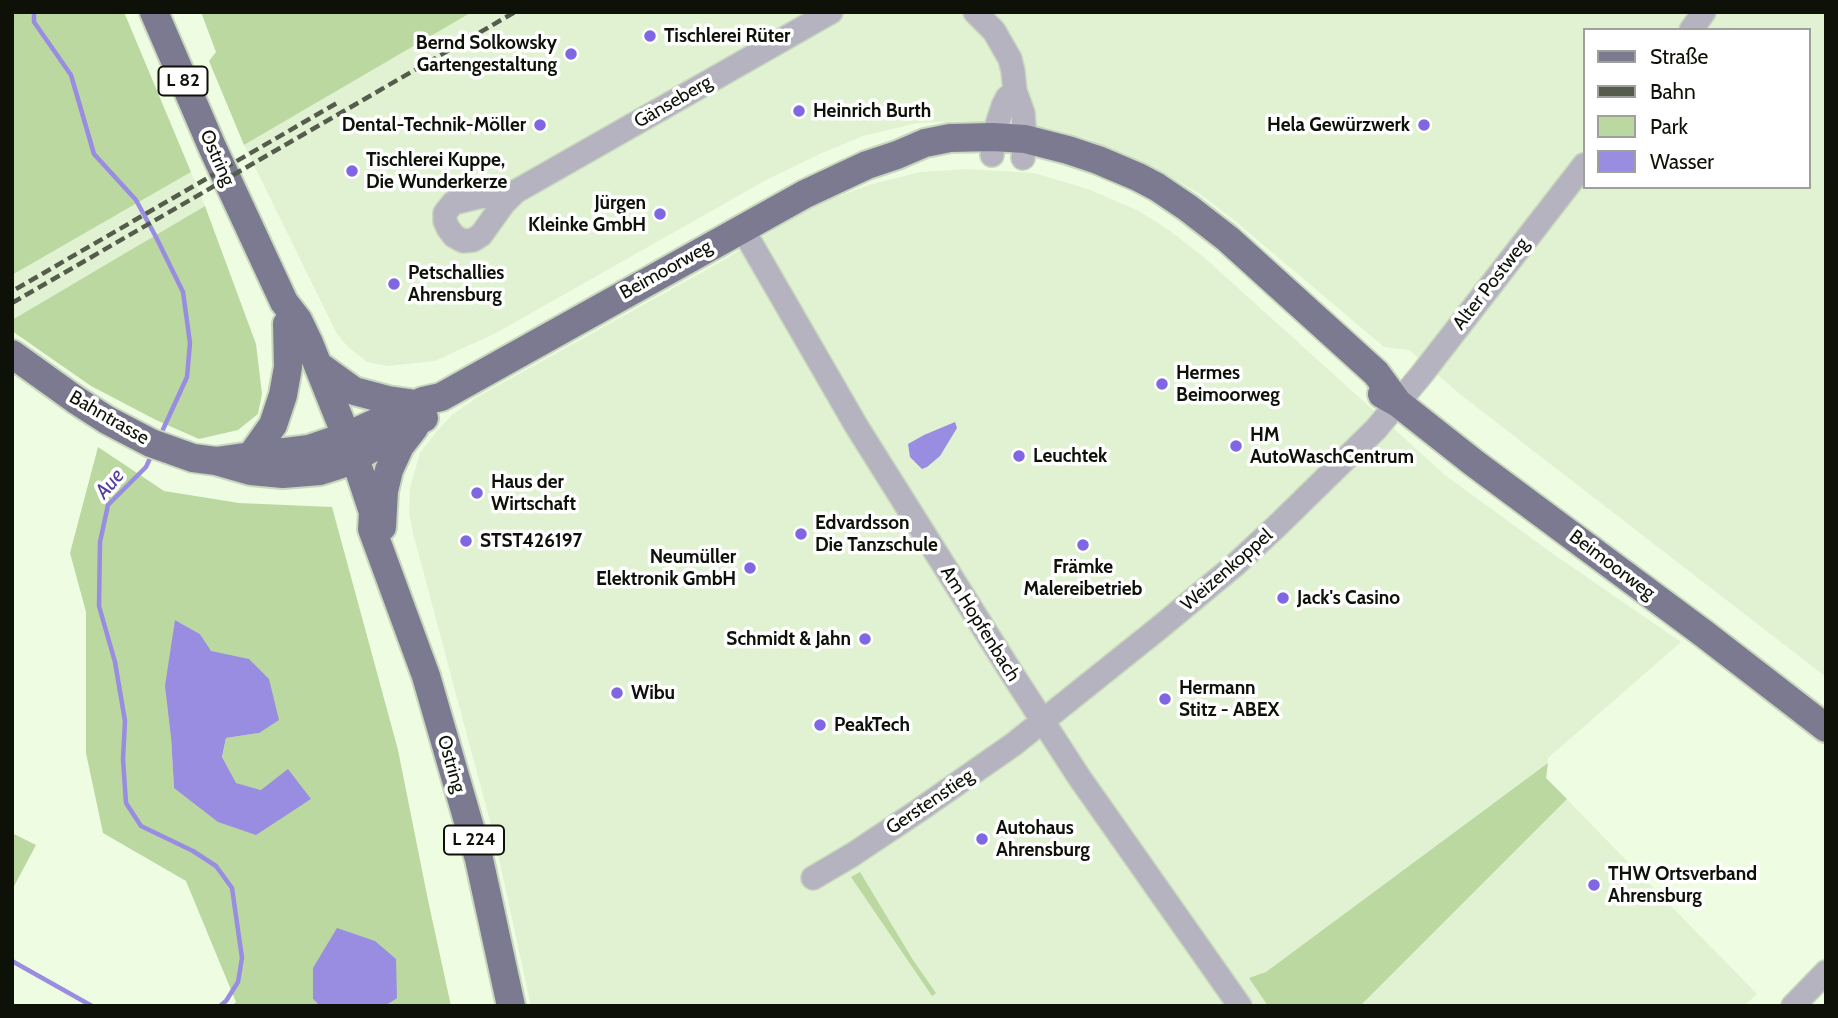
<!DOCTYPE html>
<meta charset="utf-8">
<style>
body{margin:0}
#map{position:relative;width:1838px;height:1018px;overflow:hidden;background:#eefde2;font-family:Cabin,sans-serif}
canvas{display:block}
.frame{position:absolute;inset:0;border:14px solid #0d1108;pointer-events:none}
.legend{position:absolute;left:1583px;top:28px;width:228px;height:161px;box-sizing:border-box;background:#fff;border:2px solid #9ea09c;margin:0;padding:9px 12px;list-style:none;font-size:21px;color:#0d1108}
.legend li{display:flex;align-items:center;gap:14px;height:35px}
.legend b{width:35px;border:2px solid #9ea09c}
</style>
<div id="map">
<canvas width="1838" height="1018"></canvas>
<div class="frame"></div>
<ul class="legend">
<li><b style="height:9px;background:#7c7a90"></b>Straße</li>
<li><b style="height:9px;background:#555c4d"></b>Bahn</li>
<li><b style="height:19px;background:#bbd8a1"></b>Park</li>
<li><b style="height:19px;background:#988de1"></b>Wasser</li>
</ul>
</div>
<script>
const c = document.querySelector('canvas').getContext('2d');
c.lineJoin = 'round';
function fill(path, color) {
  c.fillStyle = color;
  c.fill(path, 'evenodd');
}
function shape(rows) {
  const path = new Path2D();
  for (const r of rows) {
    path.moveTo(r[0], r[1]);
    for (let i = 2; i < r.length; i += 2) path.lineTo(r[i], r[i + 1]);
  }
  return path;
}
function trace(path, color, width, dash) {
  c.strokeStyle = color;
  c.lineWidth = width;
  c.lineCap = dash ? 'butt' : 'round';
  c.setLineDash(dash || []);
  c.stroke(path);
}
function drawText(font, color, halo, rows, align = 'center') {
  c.font = font + ' Cabin,sans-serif';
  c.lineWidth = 7;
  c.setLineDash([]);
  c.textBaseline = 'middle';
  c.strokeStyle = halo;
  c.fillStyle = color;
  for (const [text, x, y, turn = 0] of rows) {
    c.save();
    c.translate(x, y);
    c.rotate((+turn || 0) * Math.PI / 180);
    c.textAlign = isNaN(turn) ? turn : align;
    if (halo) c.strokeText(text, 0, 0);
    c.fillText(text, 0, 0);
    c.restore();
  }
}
fill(shape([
 [472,12,1826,12,1826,677,1461,395,1409,350,1384,347,1235,221,1200,194,1154,167,1086,138,1052,129,1032,125,958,121,917,123,863,136,822,153,768,179,496,333,435,361,388,366,367,362,348,347,337,334,244,145],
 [1584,30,1808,30,1808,187,1584,187],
 [967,169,1034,173,1088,189,1139,211,1169,230,1206,259,1445,475,1549,551,1681,642,1548,758,1546,778,1757,994,1744,1006,531,1006,495,840,414,537,409,513,410,488,420,453,436,432,452,415,479,396,715,265,818,204,869,185,920,172],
 [191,172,205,206,12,320,12,275]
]), '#e0f2d1');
fill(shape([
 [12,12,124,12,191,172,12,275],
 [201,12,472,12,244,145,209,61,216,52],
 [205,206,256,344,262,394,258,414,238,430,199,439,156,420,91,386,12,331,12,320],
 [98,447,164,491,239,503,332,507,398,750,428,900,451,1006,385,1006,397,997,313,999,320,1006,232,1006,236,1002,186,881,103,833,86,753,86,612,70,553],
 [175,620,200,634,259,733,226,738,222,757,235,783,261,790,311,799,288,813,174,788,171,737],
 [1548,763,1546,778,1567,799,1360,1006,1268,1006,1249,978,1266,972],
 [12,833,36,845,12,890],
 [860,872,913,960,936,993,932,996,851,877]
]), '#bbd8a1');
fill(shape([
 [955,422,957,428,940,456,927,467,922,469,910,457,908,444,924,435],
 [175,620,200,634,211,651,249,659,269,679,279,720,259,733,226,738,222,757,236,783,261,790,288,769,311,799,256,835,218,822,174,788,171,737,165,686],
 [337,928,375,941,396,959,397,998,385,1006,320,1006,313,999,313,968]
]), '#988de1');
trace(shape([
 [34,12,34,22,71,75,94,154,136,200,156,237,183,292,190,343,187,377,160,436],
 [152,454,146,467,108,505,100,542,99,606,115,662,125,721,123,759,126,803,141,826,193,851,216,866,232,888,242,958,238,982,226,1001,220,1006],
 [12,961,92,1006]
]), '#988de1', 4.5);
const minor = shape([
 [975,12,994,31,1010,59,1013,71,1015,91,1023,113,1025,139,1023,158],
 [1691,30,1704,12],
 [992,155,993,137,1003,106,1007,98,1015,91],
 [515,192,478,197,453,203,445,213,445,221,448,228,454,236,463,241,473,240,481,235,504,203,515,192,831,12],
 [742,228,857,427,1011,672,1079,777,1240,1006],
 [813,878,852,855,918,811,1014,744,1159,628,1235,565,1278,525,1376,429,1422,374,1584,165],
 [1793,1006,1826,972]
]);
const major = shape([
 [154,12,213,149,284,302,298,320,309,343,355,458,373,512,372,529,426,676,479,859,511,1006],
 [12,354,76,400,107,420,151,443,193,458,216,461,251,471,283,474,320,471,339,465,355,458,424,418],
 [318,365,354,391,388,400,416,404],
 [1382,394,1398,403,1474,463,1703,633,1826,728],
 [251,456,273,425,283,395,288,367,287,324],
 [216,461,251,456,309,449,347,436,423,401,441,397,805,194,867,165,897,155,925,143,950,138,993,137,1025,139,1068,150,1098,160,1138,177,1157,187,1188,208,1228,239,1376,373,1398,403],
 [382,527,384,491,389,470,400,446,414,428]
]);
trace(minor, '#cad7bf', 26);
trace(major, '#cad7bf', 32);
trace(minor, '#b4b3bf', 23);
trace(major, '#7c7a90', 28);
trace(shape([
 [16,289,337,103],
 [12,303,515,12]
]), '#555c4d', 4.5, [10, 5]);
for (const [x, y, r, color] of [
 [650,36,7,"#7f66e2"],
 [571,54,7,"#7f66e2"],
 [799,111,7,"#7f66e2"],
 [540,125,7,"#7f66e2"],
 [1424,125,7,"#7f66e2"],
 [352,171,7,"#7f66e2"],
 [660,214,7,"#7f66e2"],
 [394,284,7,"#7f66e2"],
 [1162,384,7,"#7f66e2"],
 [1236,446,7,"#7f66e2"],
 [1019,456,7,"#7f66e2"],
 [477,493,7,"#7f66e2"],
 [801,534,7,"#7f66e2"],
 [466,541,7,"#7f66e2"],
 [1083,545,7,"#7f66e2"],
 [750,568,7,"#7f66e2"],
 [1283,598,7,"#7f66e2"],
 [865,639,7,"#7f66e2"],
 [617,693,7,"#7f66e2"],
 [1165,699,7,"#7f66e2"],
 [820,725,7,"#7f66e2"],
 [982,839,7,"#7f66e2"],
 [1594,885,7,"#7f66e2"]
]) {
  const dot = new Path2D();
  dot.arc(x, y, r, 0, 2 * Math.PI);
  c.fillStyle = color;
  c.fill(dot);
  trace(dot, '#fff', 2.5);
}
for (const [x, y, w] of [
 [183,81,49],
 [474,840,60]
]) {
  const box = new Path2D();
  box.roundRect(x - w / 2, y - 14.5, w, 29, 5);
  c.fillStyle = '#fff';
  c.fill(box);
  trace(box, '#0d1108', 2);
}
drawText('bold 18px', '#0d1108', null, [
 ["L 82",183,81],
 ["L 224",474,840]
]);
drawText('bold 19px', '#0d1108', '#fff', [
 ["Tischlerei Rüter",664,36],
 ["Bernd Solkowsky",557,43,"right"],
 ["Gartengestaltung",557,65,"right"],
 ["Heinrich Burth",813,111],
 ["Dental-Technik-Möller",526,125,"right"],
 ["Hela Gewürzwerk",1410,125,"right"],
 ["Tischlerei Kuppe,",366,160],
 ["Die Wunderkerze",366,182],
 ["Jürgen",646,203,"right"],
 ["Kleinke GmbH",646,225,"right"],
 ["Petschallies",408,273],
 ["Ahrensburg",408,295],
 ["Hermes",1176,373],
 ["Beimoorweg",1176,395],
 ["HM",1250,435],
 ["AutoWaschCentrum",1250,457],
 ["Leuchtek",1033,456],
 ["Haus der",491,482],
 ["Wirtschaft",491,504],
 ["Edvardsson",815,523],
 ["Die Tanzschule",815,545],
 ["STST426197",480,541],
 ["Neumüller",736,557,"right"],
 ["Elektronik GmbH",736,579,"right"],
 ["Främke",1083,567,"center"],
 ["Malereibetrieb",1083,589,"center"],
 ["Jack's Casino",1297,598],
 ["Schmidt & Jahn",851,639,"right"],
 ["Hermann",1179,688],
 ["Stitz - ABEX",1179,710],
 ["Wibu",631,693],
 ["PeakTech",834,725],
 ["Autohaus",996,828],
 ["Ahrensburg",996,850],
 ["THW Ortsverband",1608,874],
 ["Ahrensburg",1608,896]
], 'left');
drawText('19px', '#0d1108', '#fff', [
 ["Gänseberg",673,102,-30],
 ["Ostring",217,158,66],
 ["Beimoorweg",666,270,-29],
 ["Alter Postweg",1491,284,-52],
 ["Bahntrasse",109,418,30],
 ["Beimoorweg",1612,565,37],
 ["Weizenkoppel",1227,570,-41],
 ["Am Hopfenbach",980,624,58],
 ["Ostring",451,764,74],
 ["Gerstenstieg",930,802,-34]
]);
drawText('italic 21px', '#533da0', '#fff', [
 ["Aue",110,484,-50]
]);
</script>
